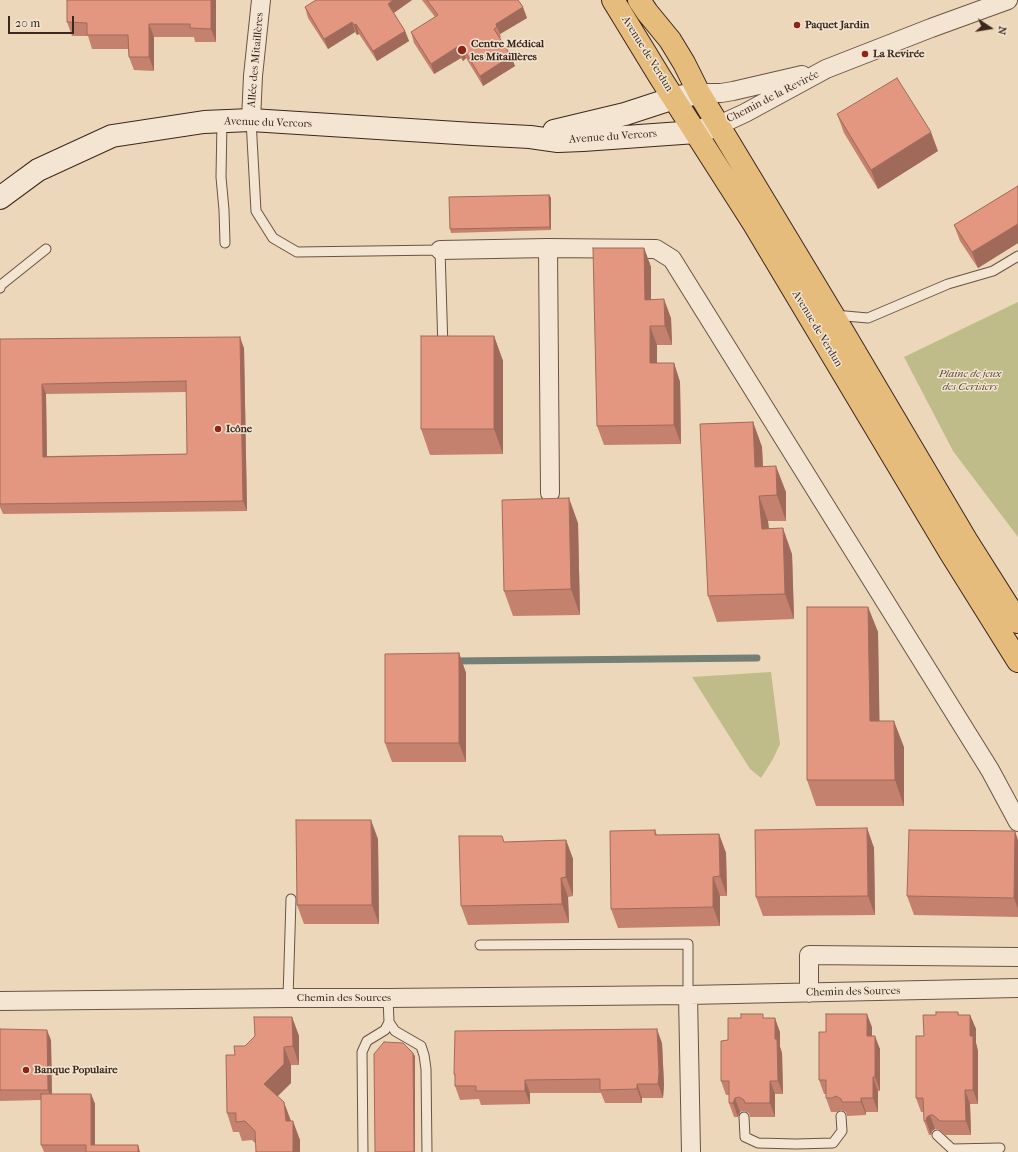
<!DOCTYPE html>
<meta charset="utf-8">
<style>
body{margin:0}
#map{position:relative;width:1018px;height:1152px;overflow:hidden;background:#edd7ba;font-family:"IM FELL French Canon",serif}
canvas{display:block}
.north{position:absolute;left:970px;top:8px;width:40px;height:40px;-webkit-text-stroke:3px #f3e5d2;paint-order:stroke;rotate:102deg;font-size:11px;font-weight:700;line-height:16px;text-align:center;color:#3d271c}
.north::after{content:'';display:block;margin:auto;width:14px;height:18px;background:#3d271c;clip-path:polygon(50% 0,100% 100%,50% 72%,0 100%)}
.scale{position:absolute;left:8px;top:16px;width:66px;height:18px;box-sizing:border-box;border:2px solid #3d271c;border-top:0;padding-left:5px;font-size:12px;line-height:14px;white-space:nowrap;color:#3d271c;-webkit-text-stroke:3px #f3e5d2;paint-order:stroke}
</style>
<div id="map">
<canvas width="1018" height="1152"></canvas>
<div class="north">N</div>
<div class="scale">20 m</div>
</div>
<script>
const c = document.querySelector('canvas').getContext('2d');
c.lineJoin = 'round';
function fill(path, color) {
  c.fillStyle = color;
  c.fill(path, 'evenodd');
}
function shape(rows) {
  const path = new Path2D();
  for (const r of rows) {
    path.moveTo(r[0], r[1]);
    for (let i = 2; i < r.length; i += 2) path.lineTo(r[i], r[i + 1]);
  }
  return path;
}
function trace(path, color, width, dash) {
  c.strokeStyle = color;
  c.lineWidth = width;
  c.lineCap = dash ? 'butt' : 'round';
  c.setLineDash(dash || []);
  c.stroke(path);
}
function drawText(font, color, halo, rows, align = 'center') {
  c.font = font + ' "IM FELL French Canon",serif';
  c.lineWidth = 3;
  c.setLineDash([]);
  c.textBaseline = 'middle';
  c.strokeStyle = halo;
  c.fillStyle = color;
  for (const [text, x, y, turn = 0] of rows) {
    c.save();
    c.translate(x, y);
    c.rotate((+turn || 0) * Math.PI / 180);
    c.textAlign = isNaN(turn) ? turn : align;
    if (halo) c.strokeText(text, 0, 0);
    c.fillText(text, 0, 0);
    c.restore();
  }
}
fill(shape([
 [1018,302,1018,537,953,451,904,357],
 [771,672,780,744,773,759,761,778,750,769,692,677]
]), '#c0bc8a');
trace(shape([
 [453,661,757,658]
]), '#747f75', 7);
const lane = shape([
 [251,120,256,211,273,238,297,252,440,250,443,349],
 [222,121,221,177,224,210,225,243],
 [0,288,1,285,46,249],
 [834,315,868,318,948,284,993,271,1018,256],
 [480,945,688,944,688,995],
 [288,998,291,899],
 [388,998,389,1022,395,1031,421,1046,424,1055,426,1069,427,1152],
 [744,1117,745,1137,758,1143,796,1144,833,1143,842,1131,841,1116],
 [937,1135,952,1149,1000,1148],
 [363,1152,362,1052,367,1041,385,1030,389,1022]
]);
const street = shape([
 [699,93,721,93,733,91,802,75],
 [251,120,253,76,261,0],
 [719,125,745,113,826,69,931,28,1008,0],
 [548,248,656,249,672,259,990,770,1018,822],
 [440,250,548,248,550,493],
 [809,993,809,955,1018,957],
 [688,995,691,1152],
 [0,1001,288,998,388,998,688,995,1018,988]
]);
const secondary = shape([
 [554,131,625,114,674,98,699,93],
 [0,198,38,170,112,136,204,122,251,120,473,134,530,137,558,141,583,140,696,132,719,125]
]);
const primary = shape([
 [613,0,660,77,754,224,950,552,1018,661],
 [639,0,647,12,670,40,684,63,699,93,833,315,968,543,1018,622]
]);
trace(lane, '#695344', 11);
trace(street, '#695344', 20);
trace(secondary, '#3d271c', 24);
trace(primary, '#3d271c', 24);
trace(lane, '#f3e5d2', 9);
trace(street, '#f3e5d2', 18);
trace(secondary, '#f3e5d2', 22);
trace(primary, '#e6bc7d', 22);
fill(shape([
 [216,0,216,42,195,42,194,37,154,37,154,71,134,70,129,57,128,49,92,49,88,36,72,36,67,22],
 [316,0,412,0,394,13,405,31,409,41,377,61,359,34,357,35,355,32,328,49,308,18,305,7],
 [422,0,518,0,527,18,500,34,501,37,500,38,515,66,483,86,466,58,463,61,461,58,434,74,414,43,411,32,435,17],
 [837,114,938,151,878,189,844,133],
 [1018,186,1018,243,978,268,960,241,954,225],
 [549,195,551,198,551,230,451,233,450,229],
 [644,248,651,267,651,300,671,318,672,345,657,345,657,363,674,363,680,382,681,444,604,445,597,426],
 [494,336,503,361,503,454,430,455,421,429],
 [0,339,244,348,247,511,3,514,0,507],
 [187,392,187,454,47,456,46,394],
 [753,422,762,447,763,467,786,492,786,521,768,521,769,529,792,554,794,619,717,622,708,596],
 [578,523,580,615,513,616,504,591],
 [868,607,878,632,879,721,904,747,904,806,816,806,807,780],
 [459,653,466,673,466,762,392,762,385,743],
 [867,828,874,848,875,915,763,916,756,897],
 [655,830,657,835,719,834,726,853,727,896,720,896,720,926,618,928,611,909],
 [378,839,379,924,304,924,297,905],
 [566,840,573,859,573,896,568,897,569,923,468,925,461,906,505,842],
 [1018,840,1018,917,914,915,907,896],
 [958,1012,959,1015,970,1015,976,1029,976,1043,978,1051,978,1104,970,1104,971,1135,945,1135,938,1129,935,1129,932,1131,931,1135,929,1135,924,1121,924,1112,921,1112,916,1098,924,1036,936,1015],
 [292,1017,299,1036,299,1065,291,1065,291,1083,277,1096,291,1121,300,1140,256,1144,252,1140,242,1141,239,1132,233,1132,227,1113,235,1055,245,1046],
 [764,1018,780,1032,780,1047,782,1053,783,1094,775,1094,775,1117,750,1117,749,1113,744,1111,740,1112,738,1117,734,1117,729,1103,729,1095,726,1095,721,1081],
 [872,1027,872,1036,880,1049,880,1091,878,1091,878,1112,866,1112,866,1115,847,1116,846,1112,841,1110,837,1112,831,1112,826,1098,826,1094,824,1094,819,1080,826,1032],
 [0,1029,51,1040,52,1094,91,1094,95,1104,95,1145,140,1152,44,1152,41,1145,41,1100,0,1101],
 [662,1043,664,1085,663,1098,642,1098,642,1103,605,1103,601,1093,530,1093,530,1104,481,1105,479,1099,460,1100,455,1086,455,1077,454,1074]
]), '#c4826e');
fill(shape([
 [211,0,216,0,216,42,211,29],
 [393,0,412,0,392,14,388,4],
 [523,7,527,18,500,34,496,24],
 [352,22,355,32,328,49,324,39],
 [149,24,154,37,154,71,149,57],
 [356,24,359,34,357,35,354,25],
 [405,31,409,41,377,61,373,51],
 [457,47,461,58,434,74,431,64],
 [463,48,466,58,463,61,459,50],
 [511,56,515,66,483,86,480,76],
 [931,132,938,151,878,189,871,170],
 [549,195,551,198,551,230,550,227],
 [1018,224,1018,243,978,268,972,252],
 [644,248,651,267,651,319,645,300],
 [664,299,671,318,672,345,665,326],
 [650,326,657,345,657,382,650,363],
 [494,336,503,361,503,454,494,429],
 [240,337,244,348,247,511,243,501],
 [674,363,680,382,681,444,674,425],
 [42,384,46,394,47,467,43,457],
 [753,422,762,447,764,493,755,467],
 [776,466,786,492,786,521,777,495],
 [759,496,768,521,771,554,762,529],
 [569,498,578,523,580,615,571,589],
 [783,528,792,554,794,619,785,594],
 [868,607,878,632,880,747,870,721],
 [459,653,466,673,466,762,459,743],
 [894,721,904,747,904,806,895,780],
 [371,820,378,839,379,924,372,905],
 [867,828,874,848,875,915,868,896],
 [1015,831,1018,840,1018,909,1014,898],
 [719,834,726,853,727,896,720,876],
 [566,840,573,859,573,896,566,877],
 [713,877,720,896,720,926,713,907],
 [561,878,568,897,569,923,562,904],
 [867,1014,872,1027,872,1049,867,1036],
 [970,1015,976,1029,976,1043,978,1051,978,1104,973,1090,970,1036],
 [292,1017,299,1036,299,1065,293,1046],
 [775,1018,780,1032,780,1047,782,1053,783,1094,778,1081,775,1039],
 [657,1029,662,1043,664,1085,663,1098,658,1084],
 [47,1030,51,1040,52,1100,48,1090],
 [875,1036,880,1049,880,1091,875,1077],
 [284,1047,291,1065,291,1083,271,1103,264,1084],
 [413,1053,415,1056,415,1152,414,1152],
 [873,1077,878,1091,878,1112,873,1098],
 [525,1080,530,1093,530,1104,525,1091],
 [770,1081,775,1094,775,1117,770,1103],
 [637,1084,642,1098,642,1103,637,1089],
 [965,1090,970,1104,971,1135,966,1121],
 [91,1094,95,1104,95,1152,91,1145],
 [735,1098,740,1112,738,1117,733,1103],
 [861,1098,866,1112,866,1115,861,1102],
 [284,1102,291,1121,286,1121],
 [930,1115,935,1129,932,1131,931,1135,926,1121,927,1117],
 [293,1121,300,1140,300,1152,293,1152],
 [138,1145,140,1152,138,1152]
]), '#a06a5a');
const building = shape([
 [67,0,211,0,211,29,190,28,190,24,149,24,149,57,129,57,128,35,87,35,87,23,67,22,67,0],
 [316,0,393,0,388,4,405,31,373,51,356,24,354,25,352,22,324,39,305,7,316,0],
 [427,0,518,0,523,7,496,24,497,27,494,29,511,56,480,76,463,48,459,50,457,47,431,64,411,32,438,15,427,0],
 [897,78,931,132,871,170,837,114,897,78],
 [1018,186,1018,224,972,252,954,225,1018,186],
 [549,195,550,227,450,229,449,197,549,195],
 [593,248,644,248,645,300,664,299,665,326,650,326,650,363,674,363,674,425,597,426,593,248],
 [421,336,494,336,494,429,421,429,421,336],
 [240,337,243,501,0,504,0,339,240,337],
 [186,381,187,454,43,457,42,384,186,381],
 [753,422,755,467,776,466,777,495,759,496,762,529,783,528,785,594,708,596,700,424,753,422],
 [569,498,571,589,504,591,502,500,569,498],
 [807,607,868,607,870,721,894,721,895,780,807,780,807,607],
 [459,653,459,743,385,743,385,654,459,653],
 [296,820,371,820,372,905,297,905,296,820],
 [867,828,868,896,756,897,755,830,867,828],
 [655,830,655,835,719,834,720,876,713,877,713,907,611,909,610,831,655,830],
 [909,830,1015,831,1014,898,907,896,909,830],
 [459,836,502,836,504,842,566,840,566,877,561,878,562,904,461,906,459,836],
 [936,1012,958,1012,958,1015,970,1015,970,1036,973,1036,973,1090,965,1090,966,1121,940,1121,933,1115,930,1115,927,1117,926,1121,924,1121,923,1098,916,1098,916,1036,924,1036,923,1015,936,1015,936,1012],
 [741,1014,763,1014,763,1018,775,1018,775,1039,777,1039,778,1081,770,1081,770,1103,745,1103,744,1100,739,1097,735,1098,733,1103,729,1103,729,1081,721,1081,721,1041,728,1040,728,1018,741,1018,741,1014],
 [826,1014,867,1014,867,1036,875,1036,875,1077,873,1077,873,1098,861,1098,861,1102,842,1102,841,1099,836,1096,832,1098,826,1098,826,1080,819,1080,819,1032,826,1032,826,1014],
 [254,1017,292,1017,293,1046,284,1047,284,1064,264,1084,284,1102,286,1121,293,1121,293,1152,256,1152,255,1131,245,1121,236,1122,236,1113,227,1113,226,1055,235,1055,234,1046,245,1046,255,1036,254,1017],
 [0,1029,47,1030,48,1090,0,1090,0,1029],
 [657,1029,659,1072,658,1084,637,1084,637,1089,600,1090,600,1079,525,1080,525,1091,476,1091,476,1086,455,1086,455,1074,454,1074,455,1031,657,1029],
 [384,1042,403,1043,413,1053,414,1152,375,1152,374,1054,384,1042],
 [41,1094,91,1094,91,1145,138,1145,138,1152,86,1152,86,1145,41,1145,41,1094]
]);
fill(building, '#e49780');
trace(building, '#a06a5a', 1);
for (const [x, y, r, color] of [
 [797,25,4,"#8f2418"],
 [462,50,5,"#8f2418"],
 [865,54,4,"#8f2418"],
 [218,429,4,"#8f2418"],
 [26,1070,4,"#8f2418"]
]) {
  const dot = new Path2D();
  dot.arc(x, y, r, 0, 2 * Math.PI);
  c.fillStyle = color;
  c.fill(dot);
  trace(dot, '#f3e5d2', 1.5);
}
drawText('bold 11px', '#3d271c', '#f3e5d2', [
 ["Paquet Jardin",805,25],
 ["Centre Médical",471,44],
 ["les Mitaillères",471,57],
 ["La Revirée",873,54],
 ["Icône",226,429],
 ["Banque Populaire",34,1070]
], 'left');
drawText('11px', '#3d271c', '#f3e5d2', [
 ["Avenue de Verdun",647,54,58],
 ["Allée des Mitaillères",256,60,-85],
 ["Chemin de la Revirée",773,97,-27],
 ["Avenue du Vercors",268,123,2],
 ["Avenue du Vercors",613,137,-4],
 ["Avenue de Verdun",817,329,59],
 ["Chemin des Sources",853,992,-1],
 ["Chemin des Sources",344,998]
]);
drawText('italic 11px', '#5e4c38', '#f3e5d2', [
 ["Plaine de jeux",970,374],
 ["des Cerisiers",970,387]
]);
</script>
